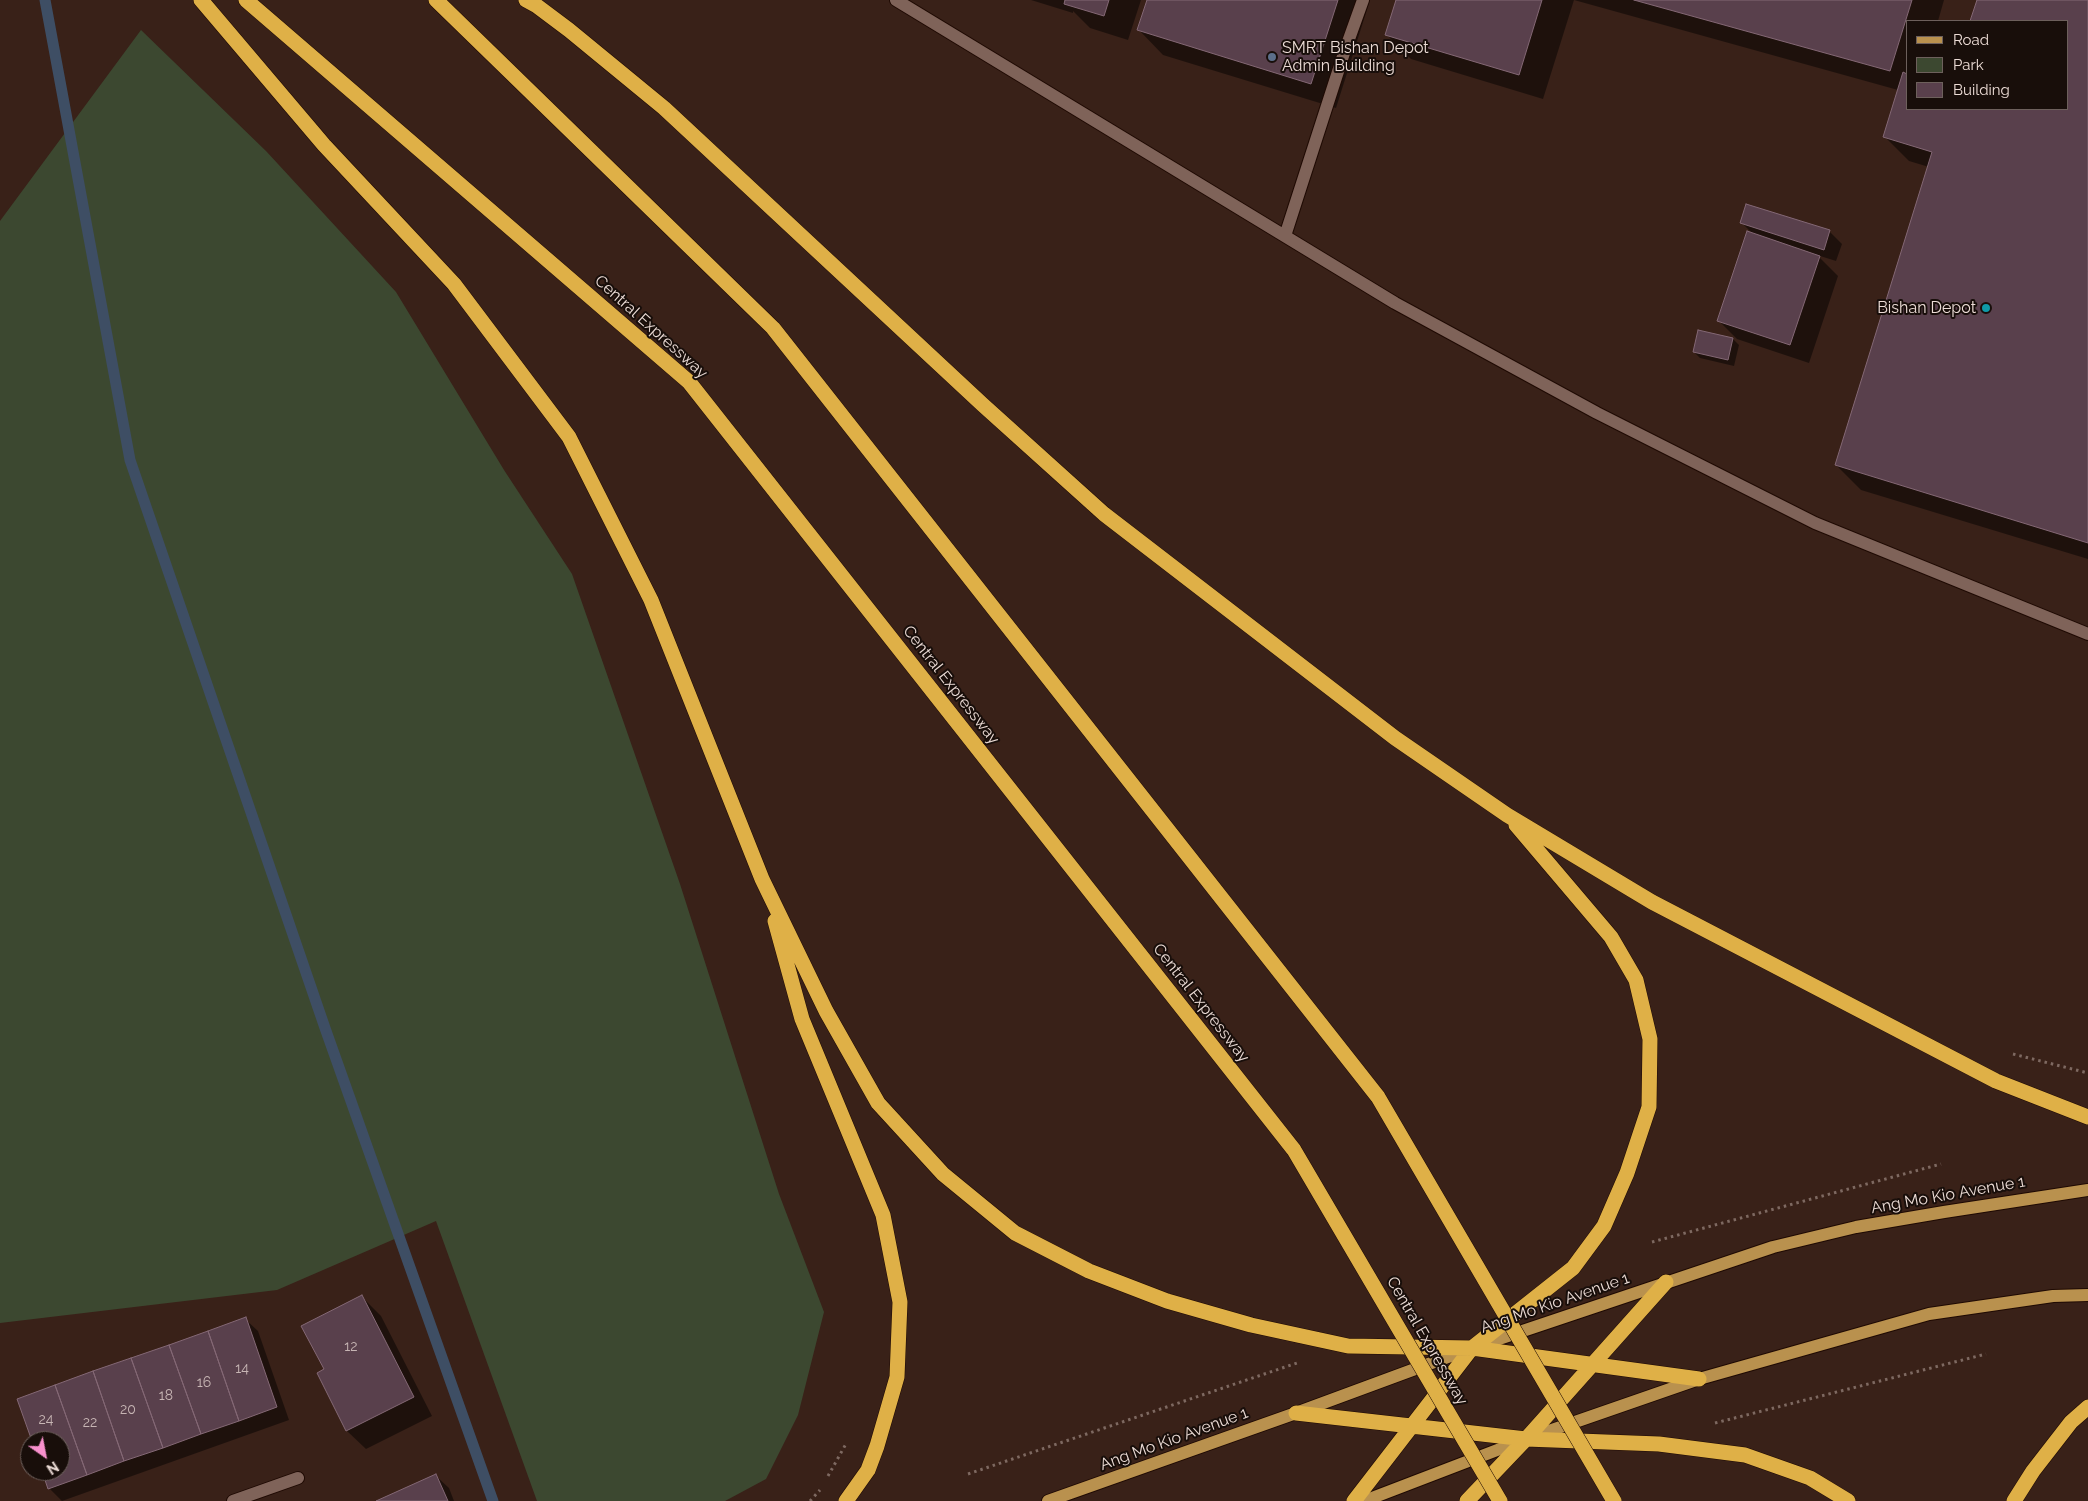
<!DOCTYPE html>
<style>
body{margin:0}
#map{position:relative;width:2088px;height:1501px;overflow:hidden;background:#392118;font-family:Raleway,sans-serif}
canvas{display:block}
.legend{position:absolute;left:1906px;top:20px;width:162px;height:90px;box-sizing:border-box;background:#180e0a;border:1px solid #6d605c;margin:0;padding:6px 9px;list-style:none;font-size:15px;color:#ecdcd6}
.legend li{display:flex;align-items:center;gap:10px;height:25px}
.legend b{width:25px;border:1px solid #6d605c}
.north{position:absolute;left:20px;top:1431px;width:50px;height:50px;box-sizing:border-box;background:#180e0a;border:1px solid #6d605c;border-radius:50%;rotate:147deg;font-size:14px;font-weight:700;line-height:20px;text-align:center;color:#ecdcd6}
.north::after{content:'';display:block;margin:auto;width:18px;height:22px;background:#f890cd;clip-path:polygon(50% 0,100% 100%,50% 72%,0 100%)}
</style>
<div id="map">
<canvas width="2088" height="1501"></canvas>
<ul class="legend">
<li><b style="height:6px;background:#b9914e"></b>Road</li>
<li><b style="height:14px;background:#3c4830"></b>Park</li>
<li><b style="height:14px;background:#59404c"></b>Building</li>
</ul>
<div class="north">N</div>
</div>
<script>
const c = document.querySelector('canvas').getContext('2d');
c.lineJoin = 'round';
function fill(path, color) {
  c.fillStyle = color;
  c.fill(path, 'evenodd');
}
function shape(rows) {
  const path = new Path2D();
  for (const r of rows) {
    path.moveTo(r[0], r[1]);
    for (let i = 2; i < r.length; i += 2) path.lineTo(r[i], r[i + 1]);
  }
  return path;
}
function trace(path, color, width, dash) {
  c.strokeStyle = color;
  c.lineWidth = width;
  c.lineCap = dash ? 'butt' : 'round';
  c.setLineDash(dash || []);
  c.stroke(path);
}
function drawText(font, color, halo, rows, align = 'center') {
  c.font = font + ' Raleway,sans-serif';
  c.lineWidth = 4;
  c.setLineDash([]);
  c.textBaseline = 'middle';
  c.strokeStyle = halo;
  c.fillStyle = color;
  for (const [text, x, y, turn = 0] of rows) {
    c.save();
    c.translate(x, y);
    c.rotate((+turn || 0) * Math.PI / 180);
    c.textAlign = isNaN(turn) ? turn : align;
    if (halo) c.strokeText(text, 0, 0);
    c.fillText(text, 0, 0);
    c.restore();
  }
}
fill(shape([
 [141,30,266,151,396,292,504,470,572,574,680,884,779,1194,824,1312,798,1415,766,1479,725,1501,537,1501,436,1221,277,1290,0,1323,0,221]
]), '#3c4830');
fill(shape([
 [1031,0,1141,0,1128,40,1090,28,1073,11,1073,13],
 [1148,0,1370,0,1336,108,1163,55,1139,30],
 [1397,0,1944,0,1938,21,1907,21,1907,109,2067,109,2067,21,1971,21,1978,0,2088,0,2088,559,1861,490,1836,465,1929,167,1909,161,1884,136,1898,90,1574,0,1543,99,1411,59,1386,34],
 [1742,223,1829,231,1842,244,1836,261,1817,255,1838,276,1809,363,1737,339,1718,320,1754,235],
 [1733,339,1739,345,1734,366,1700,358,1694,352],
 [362,1297,381,1316,432,1416,366,1449,347,1431,318,1373,325,1369],
 [245,1319,258,1331,289,1420,62,1501,49,1488,43,1471,60,1471,60,1441,33,1441],
 [436,1476,449,1488,454,1501,379,1501]
]), '#0007');
trace(shape([
 [45,0,130,460,325,1028,493,1501]
]), '#3e4e64', 11);
const building = shape([
 [1065,0,1109,0,1104,16,1064,4,1065,0],
 [1147,0,1338,0,1311,84,1137,30,1147,0],
 [1396,0,1542,0,1519,75,1385,35,1396,0],
 [1634,0,1912,0,1890,71,1634,0],
 [1977,0,2088,0,2088,543,1835,465,1932,152,1883,137,1903,72,1907,74,1907,109,2067,109,2067,21,1970,21,1977,0],
 [1746,204,1830,230,1824,250,1740,223,1746,204],
 [1747,231,1820,256,1790,345,1717,321,1747,231],
 [1698,330,1733,338,1728,360,1693,352,1698,330],
 [362,1295,414,1397,346,1431,317,1373,324,1369,301,1326,362,1295],
 [246,1317,277,1407,239,1421,208,1331,246,1317],
 [208,1331,239,1421,201,1434,169,1345,208,1331],
 [169,1345,201,1434,163,1448,131,1358,169,1345],
 [131,1358,163,1448,124,1461,93,1371,131,1358],
 [93,1371,124,1461,87,1475,55,1385,93,1371],
 [55,1385,87,1475,48,1489,42,1471,60,1471,60,1441,32,1441,17,1399,55,1385],
 [436,1474,448,1501,376,1501,436,1474]
]);
fill(building, '#59404c');
trace(building, '#846875', 1);
const minor = shape([
 [896,0,1395,303,1597,413,1815,523,2088,634],
 [1285,236,1344,53,1363,0],
 [233,1501,298,1478]
]);
const major = shape([
 [1048,1501,1296,1413,1472,1348,1773,1247,1856,1227,1944,1212,2088,1190],
 [1364,1501,1526,1439,1699,1379,1929,1314,2053,1296,2088,1295]
]);
const highway = shape([
 [201,0,324,145,454,284,569,437,651,600,762,879,826,1011,878,1103,943,1174,1015,1233,1089,1271,1167,1301,1251,1325,1348,1346,1472,1348,1699,1379],
 [246,0,689,382,1294,1150],
 [436,0,773,328,1378,1097],
 [526,0,537,6,569,30,664,108,983,405,1104,514,1395,738,1507,815,1652,902,1996,1081,2088,1117],
 [775,921,802,1019,883,1215,900,1302,897,1377,877,1446,868,1470,846,1501],
 [1296,1413,1526,1439,1659,1444,1745,1455,1810,1478,1848,1501],
 [1354,1501,1472,1348,1573,1268,1604,1226,1627,1173,1649,1107,1650,1039,1636,980,1611,937,1516,825],
 [1467,1501,1526,1439,1666,1282],
 [2014,1501,2033,1471,2071,1422,2088,1407]
]);
trace(minor, '#1f0a03', 14);
trace(major, '#1f0a03', 14);
trace(highway, '#1f0a03', 16);
trace(shape([
 [2013,1054,2088,1073],
 [1652,1242,1941,1164],
 [1715,1423,1986,1354],
 [968,1474,1297,1363],
 [828,1476,847,1442],
 [810,1501,820,1490]
]), '#7e6961', 3, [2.5, 4]);
trace(minor, '#7f6359', 12);
trace(major, '#b9914e', 12);
trace(highway, '#dfb047', 15);
const highwayBridge = shape([
 [1378,1097,1614,1501],
 [1294,1150,1500,1501]
]);
trace(highwayBridge, '#1f0a03', 16, []);
trace(highwayBridge, '#dfb047', 15);
for (const [x, y, r, color] of [
 [1272,57,5,"#5c6f8a"],
 [1986,308,5,"#0f9aa8"]
]) {
  const dot = new Path2D();
  dot.arc(x, y, r, 0, 2 * Math.PI);
  c.fillStyle = color;
  c.fill(dot);
  trace(dot, '#180e0a', 2);
}
drawText('14px', '#c7b5b4', null, [
 ["12",351,1347],
 ["14",242,1369],
 ["16",204,1383],
 ["18",166,1396],
 ["20",128,1410],
 ["24",46,1420],
 ["22",90,1423]
]);
drawText('16px', '#ecdcd6', '#180e0a', [
 ["SMRT Bishan Depot",1282,48],
 ["Admin Building",1282,66],
 ["Bishan Depot",1976,308,"right"]
], 'left');
drawText('16px', '#ecdcd6', '#180e0a', [
 ["Central Expressway",651,327,42],
 ["Central Expressway",951,685,52],
 ["Central Expressway",1201,1003,52],
 ["Ang Mo Kio Avenue 1",1948,1195,-10],
 ["Ang Mo Kio Avenue 1",1555,1303,-19],
 ["Central Expressway",1427,1341,60],
 ["Ang Mo Kio Avenue 1",1174,1439,-20]
]);
</script>
